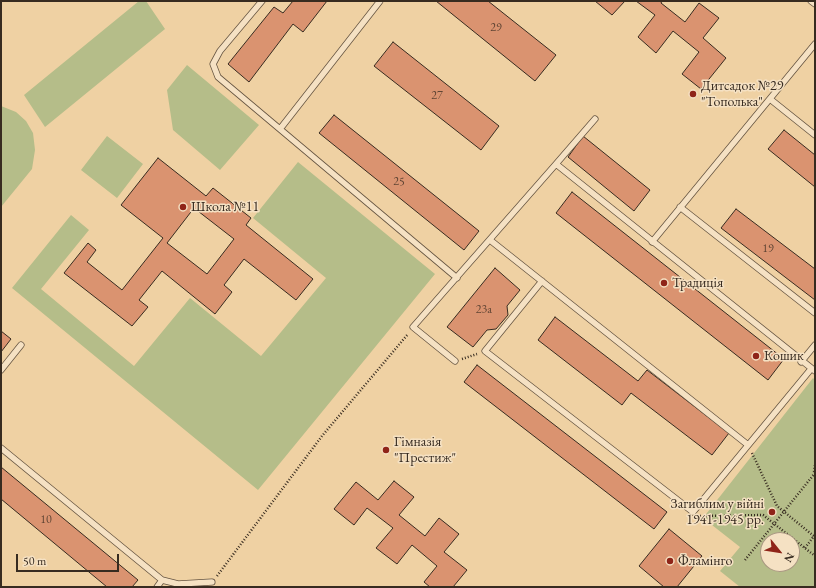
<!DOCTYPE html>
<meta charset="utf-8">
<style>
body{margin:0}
#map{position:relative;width:816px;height:588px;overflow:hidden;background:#efd1a3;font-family:"EB Garamond",serif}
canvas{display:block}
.frame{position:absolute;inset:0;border:2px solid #372b20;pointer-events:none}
.north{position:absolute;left:760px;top:532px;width:40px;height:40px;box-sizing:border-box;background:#f5e1c3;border:1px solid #a99882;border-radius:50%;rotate:120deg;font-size:11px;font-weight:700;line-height:16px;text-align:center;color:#372b20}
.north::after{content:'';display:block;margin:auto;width:14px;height:18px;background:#8f2418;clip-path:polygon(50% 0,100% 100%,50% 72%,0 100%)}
.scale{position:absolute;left:16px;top:554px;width:103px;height:18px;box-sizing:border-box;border:2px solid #372b20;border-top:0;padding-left:5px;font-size:12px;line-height:14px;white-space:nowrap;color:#372b20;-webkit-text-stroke:3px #f5e1c3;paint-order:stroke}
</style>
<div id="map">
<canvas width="816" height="588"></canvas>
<div class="frame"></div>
<div class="north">N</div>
<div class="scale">50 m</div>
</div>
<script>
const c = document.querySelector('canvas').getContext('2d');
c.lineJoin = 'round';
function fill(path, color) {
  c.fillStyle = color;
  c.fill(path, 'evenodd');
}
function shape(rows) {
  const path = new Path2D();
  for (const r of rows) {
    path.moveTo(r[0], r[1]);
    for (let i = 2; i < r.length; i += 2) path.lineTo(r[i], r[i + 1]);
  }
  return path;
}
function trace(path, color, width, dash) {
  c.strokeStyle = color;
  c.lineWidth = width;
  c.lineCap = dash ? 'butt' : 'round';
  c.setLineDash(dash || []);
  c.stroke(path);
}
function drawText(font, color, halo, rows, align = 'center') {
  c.font = font + ' "EB Garamond",serif';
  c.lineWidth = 3;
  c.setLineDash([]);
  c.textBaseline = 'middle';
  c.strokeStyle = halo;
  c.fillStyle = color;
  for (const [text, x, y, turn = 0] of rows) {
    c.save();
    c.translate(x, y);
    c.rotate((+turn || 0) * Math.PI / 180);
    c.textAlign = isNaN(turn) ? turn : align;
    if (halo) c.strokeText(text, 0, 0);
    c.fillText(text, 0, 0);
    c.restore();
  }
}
fill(shape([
 [139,1,146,1,165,29,45,127,24,95],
 [187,65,259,125,220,170,173,130,167,90],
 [1,106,16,112,26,121,33,133,35,150,32,169,1,207],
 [107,136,143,164,117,198,81,170],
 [298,162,435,274,258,490,12,288,71,215,89,230,41,289,134,366,190,298,261,356,326,278,253,218],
 [813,378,815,380,815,587,740,587,720,571,740,547,703,518],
 [768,540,792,540,792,564,768,564]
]), '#b5bd89');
const building = shape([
 [293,1,327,1,303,32,293,24,249,82,228,64,274,7,283,13,293,1],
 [436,1,488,1,556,55,535,81,436,1],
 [595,1,625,1,612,15,595,1],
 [636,1,662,1,661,3,685,22,699,3,719,18,703,38,726,58,701,89,682,74,699,52,673,31,656,53,638,37,655,15,636,1],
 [393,42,499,126,481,150,374,66,393,42],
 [334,115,479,231,464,250,319,133,334,115],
 [784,130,815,155,815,187,768,149,784,130],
 [583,136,650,190,634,211,568,157,583,136],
 [158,158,206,196,213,188,251,218,246,225,313,279,296,300,244,259,224,285,232,292,215,314,162,271,139,300,148,307,132,326,64,273,88,243,96,250,87,262,122,290,163,238,121,205,158,158],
 [194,208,234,239,207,274,167,243,194,208],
 [572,192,784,359,768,380,556,213,572,192],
 [736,209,815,269,815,300,721,228,736,209],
 [495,268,520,290,507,306,508,315,496,329,487,330,473,347,447,327,495,268],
 [555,317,638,381,647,370,729,433,712,455,631,393,622,405,538,340,555,317],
 [1,331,11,339,1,352,1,331],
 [477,365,667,512,654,529,464,382,477,365],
 [1,467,138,580,132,587,107,587,1,499,1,467],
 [394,481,414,497,399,515,425,536,439,518,459,534,444,552,467,570,453,587,430,587,424,582,437,566,412,545,397,564,376,548,393,528,367,508,354,525,334,509,356,482,378,500,394,481],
 [669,529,702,556,677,587,664,587,639,566,669,529]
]);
fill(building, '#da9370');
trace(building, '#372b20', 1);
const service = shape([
 [262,1,220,51,213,64,218,77,457,278],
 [811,1,815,4],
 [770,99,815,135],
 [595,119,556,164,815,371],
 [280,129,380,1],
 [680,207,815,313],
 [490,240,748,445],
 [652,242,815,44],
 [542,281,485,351,693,512,811,369],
 [455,361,413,327,556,164],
 [801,362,815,345],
 [1,370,21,345],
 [1,448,162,580],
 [157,587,162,580,178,584,212,582]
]);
trace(service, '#655441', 7);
trace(shape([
 [462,359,477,354],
 [752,453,777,506,815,537],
 [814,472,815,465],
 [700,516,763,515,815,556],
 [805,548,814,536],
 [745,560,815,473],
 [217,576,322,436,408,334]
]), '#372b20', 2.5, [1, 2]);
trace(service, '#f5e1c3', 5.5);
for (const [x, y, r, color] of [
 [693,94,4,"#8f2418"],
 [183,207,4,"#8f2418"],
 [664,283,4,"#8f2418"],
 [756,356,4,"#8f2418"],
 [386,450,4,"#8f2418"],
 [772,512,4,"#8f2418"],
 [670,561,4,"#8f2418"]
]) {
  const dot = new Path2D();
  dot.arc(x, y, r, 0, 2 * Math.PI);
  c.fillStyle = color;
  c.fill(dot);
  trace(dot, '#f5e1c3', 1.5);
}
drawText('12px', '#604534', null, [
 ["29",496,28],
 ["27",437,96],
 ["25",399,182],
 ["19",768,249],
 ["23а",484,310],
 ["10",46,520]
]);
drawText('14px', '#372b20', '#f5e1c3', [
 ["Дитсадок №29",701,86],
 ["\"Тополька\"",701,102],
 ["Школа №11",191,207],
 ["Традиція",672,283],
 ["Кошик",764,356],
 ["Гімназія",394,442],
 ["\"Престиж\"",394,458],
 ["Загиблим у війні",764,504,"right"],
 ["1941-1945 рр.",764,520,"right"],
 ["Фламінго",678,561]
], 'left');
</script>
